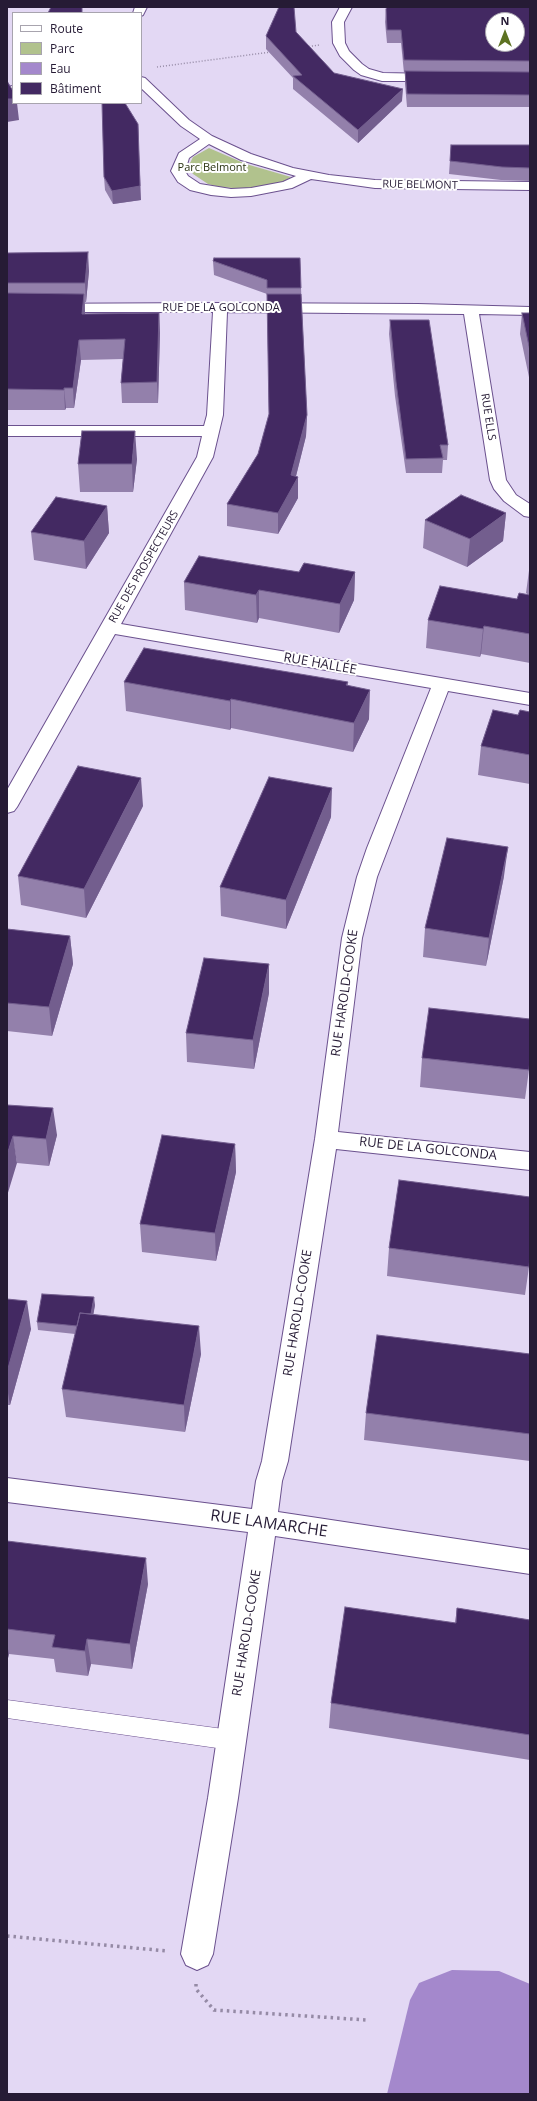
<!DOCTYPE html>
<meta charset="utf-8">
<style>
body{margin:0}
#map{position:relative;width:537px;height:2101px;overflow:hidden;background:#e3d8f4;font-family:"Open Sans",sans-serif}
canvas{display:block}
.frame{position:absolute;inset:0;border:8px solid #261b35;pointer-events:none}
.legend{position:absolute;left:12px;top:12px;width:130px;height:92px;box-sizing:border-box;background:#fff;border:1px solid #a8a4ae;margin:0;padding:5px 7px;list-style:none;font-size:12px;color:#261b35}
.legend li{display:flex;align-items:center;gap:8px;height:20px}
.legend b{width:20px;border:1px solid #a8a4ae}
.north{position:absolute;left:485px;top:12px;width:40px;height:40px;box-sizing:border-box;background:#fff;border:1px solid #a8a4ae;border-radius:50%;rotate:0deg;font-size:11px;font-weight:700;line-height:16px;text-align:center;color:#261b35}
.north::after{content:'';display:block;margin:auto;width:14px;height:18px;background:#5d7222;clip-path:polygon(50% 0,100% 100%,50% 72%,0 100%)}
</style>
<div id="map">
<canvas width="537" height="2101"></canvas>
<div class="frame"></div>
<ul class="legend">
<li><b style="height:5px;background:#fff"></b>Route</li>
<li><b style="height:11px;background:#b1c28d"></b>Parc</li>
<li><b style="height:11px;background:#a488cc"></b>Eau</li>
<li><b style="height:11px;background:#432962"></b>Bâtiment</li>
</ul>
<div class="north">N</div>
</div>
<script>
const c = document.querySelector('canvas').getContext('2d');
c.lineJoin = 'round';
function fill(path, color) {
  c.fillStyle = color;
  c.fill(path, 'evenodd');
}
function shape(rows) {
  const path = new Path2D();
  for (const r of rows) {
    path.moveTo(r[0], r[1]);
    for (let i = 2; i < r.length; i += 2) path.lineTo(r[i], r[i + 1]);
  }
  return path;
}
function trace(path, color, width, dash) {
  c.strokeStyle = color;
  c.lineWidth = width;
  c.lineCap = dash ? 'butt' : 'round';
  c.setLineDash(dash || []);
  c.stroke(path);
}
function drawText(font, color, halo, rows, align = 'center') {
  c.font = font + ' "Open Sans",sans-serif';
  c.lineWidth = 4;
  c.setLineDash([]);
  c.textBaseline = 'middle';
  c.strokeStyle = halo;
  c.fillStyle = color;
  for (const [text, x, y, turn = 0] of rows) {
    c.save();
    c.translate(x, y);
    c.rotate((+turn || 0) * Math.PI / 180);
    c.textAlign = isNaN(turn) ? turn : align;
    if (halo) c.strokeText(text, 0, 0);
    c.fillText(text, 0, 0);
    c.restore();
  }
}
fill(shape([
 [209,148,246,164,291,177,283,182,246,189,220,187,208,184,193,174,189,169,190,163,193,157]
]), '#b1c28d');
fill(shape([
 [452,1970,499,1971,530,1984,530,2094,387,2094,410,2000,419,1983]
]), '#a488cc');
const lane = shape([
 [7,1700,231,1730,238,1733,241,1740,238,1747,231,1750,7,1718,7,1700]
]);
const street = shape([
 [135,7,147,7,143,15,141,16,141,13,133,13,135,7],
 [340,7,352,7,344,22,345,43,349,51,362,64,369,69,383,73,435,74,441,78,439,81,382,81,361,75,354,70,340,56,333,43,332,22,340,7],
 [141,77,145,78,189,120,212,136,251,154,293,168,329,175,375,180,530,182,530,190,375,188,311,179,292,188,251,196,231,197,211,195,190,190,178,182,171,171,179,153,200,139,181,126,141,88,141,77],
 [209,144,241,160,296,176,283,182,251,188,231,189,200,184,188,176,185,171,189,158,209,144],
 [13,86,13,94,7,95,7,87,13,86],
 [220,303,418,304,530,307,530,315,479,314,506,480,516,495,530,504,530,517,524,516,504,501,494,489,490,480,464,314,227,312,223,415,213,457,121,624,530,693,530,705,448,691,377,877,362,938,338,1132,530,1152,530,1170,336,1149,288,1461,282,1481,278,1512,530,1550,530,1574,275,1536,238,1798,213,1954,208,1965,197,1970,186,1965,181,1954,208,1798,248,1532,7,1502,7,1478,252,1509,256,1481,262,1461,315,1139,342,938,357,877,367,848,431,688,115,634,17,807,14,811,7,813,7,790,197,457,202,436,7,436,7,426,204,426,207,415,213,312,7,312,7,304,220,303]
]);
trace(lane, '#6b518e', 1);
trace(street, '#6b518e', 2);
trace(shape([
 [306,47,319,45],
 [157,67,271,52]
]), '#958aa5', 1.5, [1, 2]);
trace(shape([
 [7,1936,167,1951],
 [196,1984,196,1989,214,2010,367,2020]
]), '#958aa5', 3.5, [2.5, 4]);
fill(lane, '#fff');
fill(street, '#fff');
fill(shape([
 [530,7,530,107,407,107,405,84,405,73,404,73,401,43,387,43,385,22,386,9],
 [296,32,334,73,402,101,358,143,293,89,293,78,266,49,266,36],
 [451,145,530,145,530,181,501,180,449,174],
 [104,177,141,200,113,204,105,190],
 [7,253,89,271,86,302,85,302,85,314,159,313,160,333,158,403,122,403,121,383,123,359,81,360,74,408,66,408,65,410,7,410],
 [213,261,301,288,307,415,306,436,296,476,298,477,298,498,278,534,227,526,227,504,258,454,269,415,267,294,214,275],
 [522,313,530,313,530,382,520,334],
 [390,320,448,445,447,460,443,460,442,473,406,473,395,396,389,334],
 [137,459,133,492,80,492,78,464],
 [107,506,109,533,86,569,34,560,31,532],
 [506,513,503,541,467,567,423,548,425,520],
 [530,563,530,663,481,654,480,657,426,648,428,620,517,599,529,595,526,593],
 [299,572,355,572,354,600,339,633,259,618,257,623,185,610,184,582],
 [124,682,348,682,348,686,369,719,353,752,231,728,230,730,126,711],
 [530,712,530,784,478,775,481,746,518,715],
 [143,806,86,918,21,905,18,876],
 [331,817,286,929,221,916,220,887],
 [504,876,486,966,423,957,425,928],
 [7,929,70,936,73,964,52,1036,7,1031],
 [269,993,254,1069,187,1062,186,1033],
 [422,1058,529,1070,525,1099,420,1087],
 [7,1105,57,1135,49,1166,17,1163],
 [235,1144,236,1172,216,1261,142,1252,140,1224],
 [389,1248,529,1267,525,1295,387,1276],
 [7,1299,31,1329,10,1405,7,1405],
 [95,1305,93,1314,201,1354,185,1432,66,1417,62,1389,75,1334,38,1330,37,1322],
 [530,1354,530,1461,364,1440,366,1413],
 [7,1541,148,1584,132,1669,91,1664,88,1676,56,1672,54,1659,9,1654,7,1662],
 [457,1608,530,1620,530,1760,329,1728,331,1703,455,1623]
]), '#9380ab');
fill(shape([
 [403,89,402,101,358,143,358,130],
 [7,99,13,99,13,103,17,103,19,120,7,122],
 [138,124,141,200,113,204,112,191],
 [88,252,89,271,86,302,85,283],
 [84,294,85,314,83,334,82,314],
 [159,313,160,333,158,403,157,382],
 [79,340,81,360,74,408,73,388],
 [64,388,66,408,65,410,64,390],
 [307,415,306,436,294,484,298,477,298,498,278,534,278,513,291,475],
 [135,431,137,459,133,492,132,464],
 [107,506,109,533,86,569,84,541],
 [506,513,503,541,467,567,470,539],
 [355,572,354,600,339,633,340,604],
 [259,590,259,618,257,623,256,595],
 [484,626,481,654,480,657,483,629],
 [370,690,369,719,353,752,354,723],
 [231,699,231,728,230,730,230,701],
 [141,778,143,806,86,918,84,889],
 [332,788,331,817,286,929,286,900],
 [508,847,504,876,486,966,489,938],
 [70,936,73,964,52,1036,49,1007],
 [269,964,269,993,254,1069,253,1040],
 [53,1108,57,1135,49,1166,46,1139],
 [13,1136,17,1163,7,1196,7,1155],
 [235,1144,236,1172,216,1261,215,1233],
 [94,1297,95,1305,90,1335,89,1327],
 [27,1301,31,1329,10,1405,7,1387,7,1372],
 [199,1326,201,1354,185,1432,184,1405],
 [146,1558,148,1584,132,1669,130,1644],
 [87,1639,91,1664,88,1676,85,1651],
 [7,1644,9,1654,7,1662]
]), '#735e8e');
const building = shape([
 [51,7,82,7,82,13,48,13,51,7],
 [279,7,294,7,296,32,334,73,403,89,358,130,293,76,302,75,266,36,279,7],
 [387,7,530,7,530,61,404,60,401,30,387,30,386,9,387,7],
 [493,20,517,20,517,44,493,44,493,20],
 [405,71,530,72,530,95,407,94,405,71],
 [7,81,13,91,13,99,7,99,7,81],
 [102,103,125,103,138,124,140,186,112,191,104,177,102,103],
 [451,145,530,145,530,168,502,167,450,161,451,145],
 [88,252,85,283,7,283,7,253,88,252],
 [214,258,300,258,301,288,267,288,267,280,213,261,214,258],
 [7,293,84,294,82,314,159,313,157,382,121,383,125,339,79,340,73,388,64,388,64,390,7,389,7,293],
 [267,294,301,294,307,415,291,475,298,477,278,513,227,504,258,454,269,414,267,294],
 [522,313,530,313,530,351,522,313],
 [390,320,429,320,448,445,440,445,443,458,406,459,396,382,390,320],
 [82,431,135,431,132,464,78,464,82,431],
 [461,495,506,513,470,539,425,520,461,495],
 [56,497,107,506,84,541,31,532,56,497],
 [199,556,299,572,304,563,355,572,340,604,259,590,256,595,184,582,199,556],
 [440,586,517,599,519,593,530,595,530,634,484,626,483,629,428,620,440,586],
 [144,648,348,682,346,685,370,690,354,723,231,699,230,701,124,682,144,648],
 [493,710,518,715,520,710,530,712,530,755,481,746,493,710],
 [78,766,141,778,84,889,18,876,78,766],
 [269,777,332,788,286,900,220,887,269,777],
 [447,838,508,847,489,938,425,928,447,838],
 [7,929,70,936,49,1007,7,1003,7,929],
 [204,958,269,964,253,1040,186,1033,204,958],
 [429,1008,530,1019,530,1060,529,1070,422,1058,429,1008],
 [7,1105,53,1108,46,1139,13,1136,7,1155,7,1105],
 [162,1135,235,1144,215,1233,140,1224,162,1135],
 [399,1180,530,1197,530,1257,529,1267,389,1248,399,1180],
 [42,1294,94,1297,91,1314,80,1313,77,1326,37,1322,42,1294],
 [7,1299,27,1301,7,1372,7,1299],
 [80,1313,199,1326,184,1405,62,1389,80,1313],
 [377,1335,530,1354,530,1434,366,1413,377,1335],
 [7,1541,146,1558,130,1644,87,1639,85,1651,52,1647,55,1635,7,1629,7,1541],
 [345,1607,456,1623,457,1608,530,1620,530,1735,331,1703,345,1607]
]);
fill(building, '#432962');
trace(building, '#735e8e', 1);
drawText('11px', '#2a3312', '#fff', [
 ["Parc Belmont",212,168]
]);
drawText('11px', '#261b35', '#fff', [
 ["RUE BELMONT",420,185,1],
 ["RUE DE LA GOLCONDA",221,308],
 ["RUE ELLS",488,417,81],
 ["RUE DES PROSPECTEURS",144,567,-60]
]);
drawText('13px', '#261b35', '#fff', [
 ["RUE HALLÉE",320,664,10],
 ["RUE HAROLD-COOKE",345,993,-82],
 ["RUE DE LA GOLCONDA",428,1149,6],
 ["RUE HAROLD-COOKE",298,1313,-81],
 ["RUE HAROLD-COOKE",247,1633,-81]
]);
drawText('16px', '#261b35', '#fff', [
 ["RUE LAMARCHE",269,1524,8]
]);
</script>
